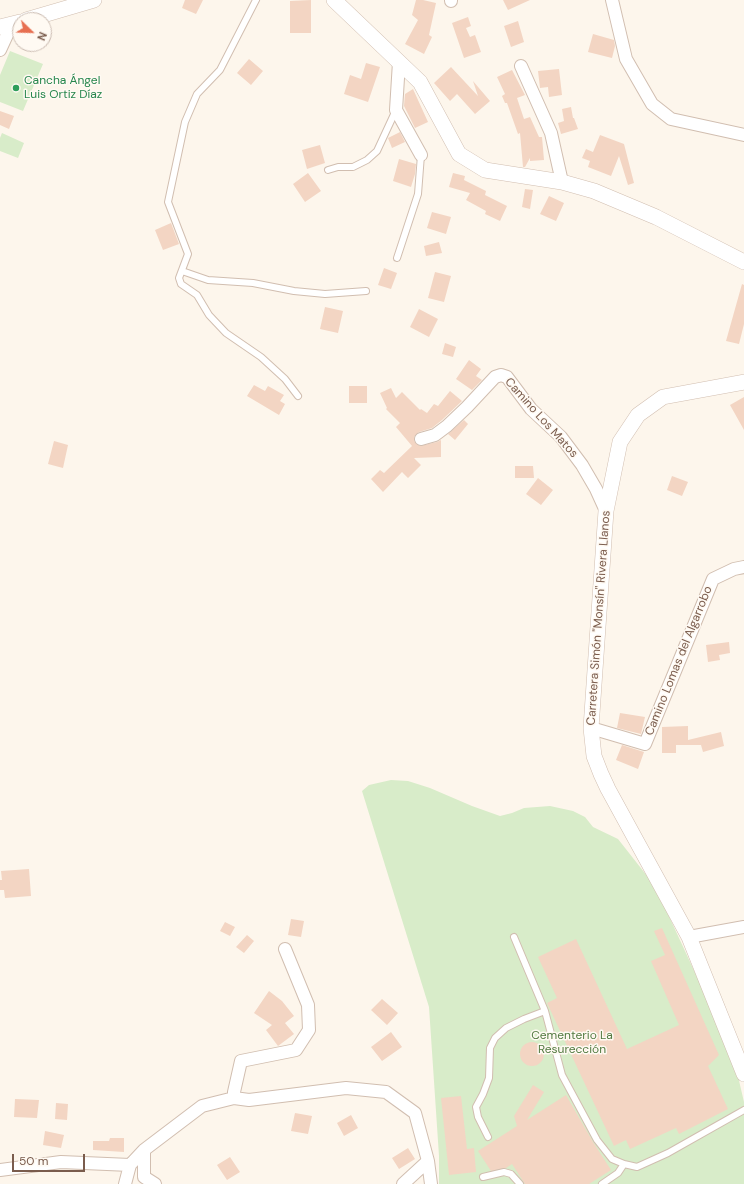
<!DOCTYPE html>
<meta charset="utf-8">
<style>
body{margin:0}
#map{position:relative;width:744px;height:1184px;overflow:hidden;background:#fdf6ec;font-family:"DM Sans",sans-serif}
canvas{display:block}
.north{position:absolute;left:12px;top:12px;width:40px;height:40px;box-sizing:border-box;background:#fffaf3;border:1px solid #cabbb1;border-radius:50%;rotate:113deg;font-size:11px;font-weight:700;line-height:16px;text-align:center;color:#7a5c4d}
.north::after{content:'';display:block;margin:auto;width:14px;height:18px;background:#e76f51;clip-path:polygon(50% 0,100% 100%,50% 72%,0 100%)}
.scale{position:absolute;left:12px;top:1154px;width:73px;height:18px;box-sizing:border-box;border:2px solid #7a5c4d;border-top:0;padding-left:5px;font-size:12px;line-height:14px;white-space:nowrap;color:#7a5c4d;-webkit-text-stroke:3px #fffaf3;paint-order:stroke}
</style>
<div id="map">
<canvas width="744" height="1184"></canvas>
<div class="north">N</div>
<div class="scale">50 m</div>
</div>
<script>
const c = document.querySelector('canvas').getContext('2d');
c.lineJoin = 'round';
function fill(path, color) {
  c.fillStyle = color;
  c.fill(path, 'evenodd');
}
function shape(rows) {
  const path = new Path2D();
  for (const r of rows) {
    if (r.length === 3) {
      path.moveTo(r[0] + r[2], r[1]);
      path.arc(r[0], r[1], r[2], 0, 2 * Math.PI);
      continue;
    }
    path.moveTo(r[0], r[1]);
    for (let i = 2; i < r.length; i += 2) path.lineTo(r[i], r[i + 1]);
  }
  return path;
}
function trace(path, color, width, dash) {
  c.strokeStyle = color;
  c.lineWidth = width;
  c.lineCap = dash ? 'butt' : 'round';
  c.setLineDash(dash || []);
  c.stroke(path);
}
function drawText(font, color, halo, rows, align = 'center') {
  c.font = font + ' "DM Sans",sans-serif';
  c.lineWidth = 3;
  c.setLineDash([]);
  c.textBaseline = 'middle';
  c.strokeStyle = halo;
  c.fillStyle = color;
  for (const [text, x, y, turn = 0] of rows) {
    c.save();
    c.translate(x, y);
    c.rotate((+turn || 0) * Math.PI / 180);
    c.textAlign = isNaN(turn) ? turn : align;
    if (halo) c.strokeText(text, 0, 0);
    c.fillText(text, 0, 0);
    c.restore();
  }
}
fill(shape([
 [10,51,43,64,23,111,0,102,0,75],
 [2,133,24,143,18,158,0,151,0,138],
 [391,780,408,781,430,788,472,806,500,816,512,813,524,808,550,806,573,811,585,817,593,827,618,839,655,886,733,1055,744,1102,744,1184,439,1184,439,1156,429,1007,362,791,369,785]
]), '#d8ecc9');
fill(shape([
 [185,0,203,0,196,14,182,8],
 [311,0,311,33,290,33,290,1],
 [416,0,423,0,436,3,429,35,432,37,424,54,405,44,418,20,412,15],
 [503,0,530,0,508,10],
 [468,17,471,26,466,28,470,37,475,35,481,52,464,58,452,23],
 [518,21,524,42,511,47,504,26],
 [593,34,614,40,615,46,612,58,588,52],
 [249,59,263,71,251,85,237,73],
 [366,63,380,67,368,102,344,94,350,75,361,79],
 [451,67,478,96,473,81,490,101,475,114,457,94,450,101,434,83],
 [559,69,562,95,549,97,548,87,540,88,538,71],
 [512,70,525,95,517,98,524,119,530,117,539,137,542,137,544,160,530,161,530,158,525,167,523,167,520,133,518,134,507,103,505,103,502,96,505,94,497,77],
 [413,89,428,122,415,128,404,106,405,94],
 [571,107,573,118,574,118,578,129,561,134,558,123,564,121,562,109],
 [0,111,14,116,9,129,0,125],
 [400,132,405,142,392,148,388,138],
 [600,135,624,144,634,183,628,185,619,156,611,176,588,167,590,161,582,158,586,149,593,152],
 [320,145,325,163,307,169,302,150],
 [399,159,416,164,415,174,411,187,393,181],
 [308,173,321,191,305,202,293,184],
 [453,173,465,176,464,180,486,191,485,195,507,206,500,221,485,214,486,211,466,200,470,193,449,187],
 [525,189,533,190,530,209,522,207],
 [549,196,564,203,556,221,540,214],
 [432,212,451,217,446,234,427,228],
 [171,223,179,244,163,250,155,230],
 [439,242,442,253,426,256,424,246],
 [384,268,397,273,391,289,378,285],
 [435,272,451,276,444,302,428,298],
 [742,284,744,285,744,324,739,344,726,341],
 [325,307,343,311,338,333,320,329],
 [419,309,438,319,429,337,410,327],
 [445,343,456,347,453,357,442,354],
 [469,360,481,369,476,376,482,380,472,390,456,379],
 [254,385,265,391,268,386,284,395,280,401,285,404,279,415,247,396],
 [349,386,367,386,367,403,349,403],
 [391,388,396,398,402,392,420,410,421,409,427,413,434,404,438,406,450,391,462,401,442,420,432,428,419,432,414,437,414,441,420,446,437,442,441,440,441,457,414,458,421,465,408,478,402,472,383,492,371,479,380,470,384,473,412,446,396,427,400,423,386,409,387,408,380,393],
 [744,397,744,430,730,405],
 [464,420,468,424,455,440,448,434],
 [54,441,68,445,63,468,48,464],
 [515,466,533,466,534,478,515,478],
 [672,476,688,482,682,496,667,490],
 [538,478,553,490,541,505,526,494],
 [729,642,730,653,719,655,720,660,708,662,706,645],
 [620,713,645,717,641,734,617,728],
 [688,726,688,740,721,732,724,746,703,752,701,745,676,745,676,753,662,753,662,727],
 [622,745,644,752,638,769,616,760],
 [29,869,31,896,5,898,4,890,0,890,0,880,2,880,1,871],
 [291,919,304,921,301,937,288,935],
 [225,922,235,927,230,936,220,931],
 [662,928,719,1055,708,1066,728,1109,679,1134,676,1128,630,1149,626,1140,614,1146,547,1003,557,998,538,957,576,939,627,1049,679,1025,651,961,665,955,654,931],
 [247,935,254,941,244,953,236,947],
 [269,991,282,1001,294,1016,285,1023,294,1034,278,1046,266,1030,272,1025,254,1013],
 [382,999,398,1013,387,1025,371,1010],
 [391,1032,402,1047,382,1061,371,1047],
 [532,1054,12],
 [533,1085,544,1092,527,1120,566,1095,593,1142,611,1170,589,1184,525,1184,512,1164,506,1168,491,1171,478,1151,517,1126,514,1116],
 [461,1096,467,1149,474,1148,476,1172,449,1175,441,1098],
 [15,1099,39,1100,37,1118,14,1117],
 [56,1103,68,1104,67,1120,55,1119],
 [295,1113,312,1116,308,1134,291,1131],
 [351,1115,358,1128,344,1136,337,1123],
 [45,1131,64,1135,61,1148,43,1145],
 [110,1138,124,1138,124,1152,93,1150,93,1141,109,1141],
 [408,1148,415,1159,399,1169,392,1158],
 [230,1157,240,1172,227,1180,217,1165]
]), '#f3d5c3');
const service = shape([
 [256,0,220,70,197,94,185,122,168,202,188,254,179,278,181,284,197,295,209,315,226,333,261,357,285,379,298,396],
 [328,170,338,167,353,167,367,160,377,151,396,110],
 [397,258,418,194,421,155],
 [182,271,208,280,253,283,294,291,325,294,366,291],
 [514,937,545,1011,562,1075,597,1140,612,1159,624,1164,637,1167,668,1153,744,1110],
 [488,1137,478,1117,476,1107,483,1094,489,1078,490,1048,495,1038,506,1028,524,1019,545,1011],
 [483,1177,504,1172,511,1174,520,1184],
 [602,1184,618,1173,624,1164]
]);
const minor = shape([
 [451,0,451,1],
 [612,0,626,59,652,104,671,119,744,135],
 [0,50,12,24],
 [399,62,396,110,421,155],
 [521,66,551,133,562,182],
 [421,439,435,435,447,426,467,407,495,377,501,375,507,377,531,409,561,437,582,465,596,489,606,511],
 [591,728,645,744,713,579,734,569,744,567],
 [689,937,744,927],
 [234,1098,234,1092,241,1061,296,1050,309,1030,308,1005,285,949],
 [144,1150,144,1177,155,1184],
 [0,1170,61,1162,130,1165,144,1150,202,1106,234,1098,249,1100,346,1088,386,1092,415,1113,428,1161,431,1184],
 [125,1184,130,1165],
 [403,1184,428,1161]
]);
const tertiary = shape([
 [334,0,420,82,459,154,485,170,562,182,594,191,656,217,744,262],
 [26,20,94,0],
 [0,27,20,22],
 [744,382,663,397,638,415,620,442,606,511,591,728,594,756,601,774,608,789,689,937,744,1074]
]);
trace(service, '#d1beb0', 8);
trace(minor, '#d1beb0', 14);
trace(tertiary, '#d1beb0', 16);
trace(service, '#fff', 6);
trace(minor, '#fff', 12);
trace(tertiary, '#fff', 15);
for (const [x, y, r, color] of [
 [16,88,4,"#2e9e5b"]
]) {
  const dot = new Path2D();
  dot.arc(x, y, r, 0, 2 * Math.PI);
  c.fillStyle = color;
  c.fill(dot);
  trace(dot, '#fffaf3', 1.5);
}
drawText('12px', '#27864d', '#fffaf3', [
 ["Cancha Ángel",24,81],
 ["Luis Ortiz Díaz",24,95]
], 'left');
drawText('12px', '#7a5c4d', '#fffaf3', [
 ["Camino Los Matos",541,418,48],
 ["Carretera Simón \"Monsín\" Rivera Llanos",599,618,-86],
 ["Camino Lomas del Algarrobo",679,661,-68]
]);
drawText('12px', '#537a41', '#fffaf3', [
 ["Cementerio La",572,1036],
 ["Resurección",572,1050]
]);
</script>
